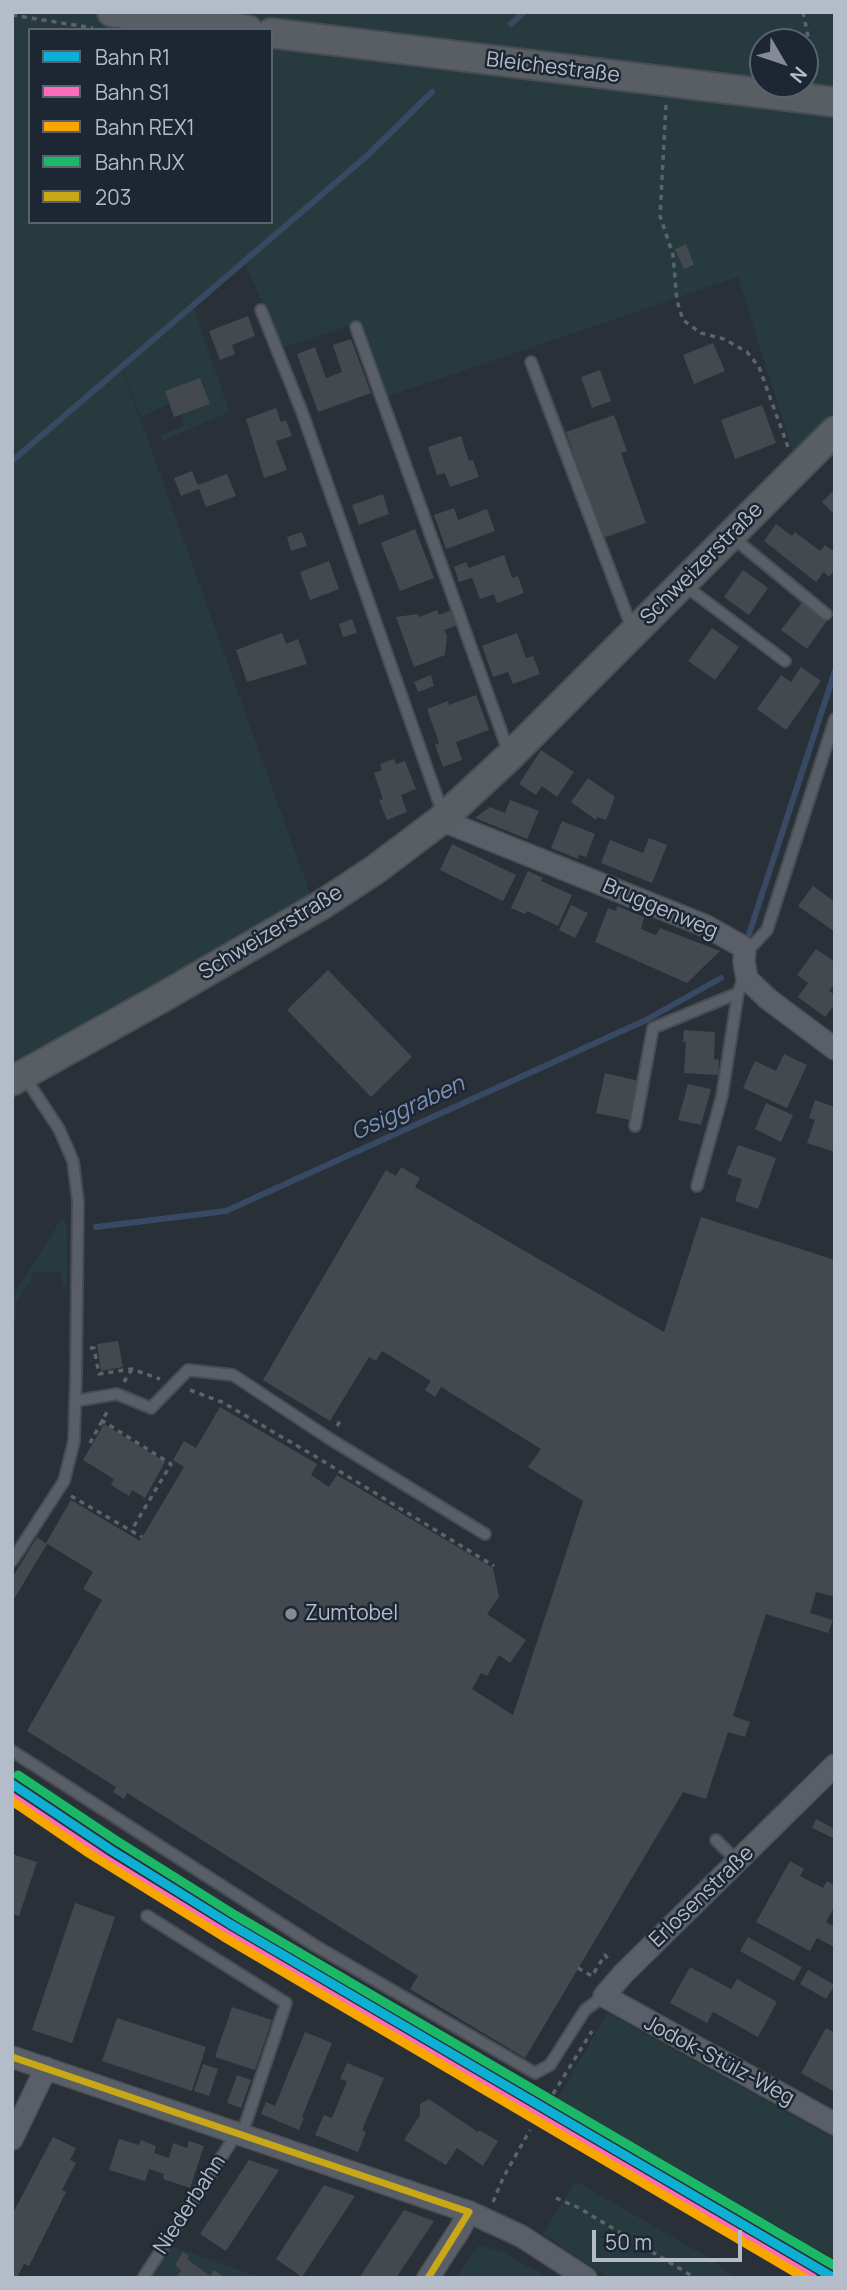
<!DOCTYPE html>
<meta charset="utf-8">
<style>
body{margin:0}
#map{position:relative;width:847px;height:2290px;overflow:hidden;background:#2a3038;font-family:Manrope,sans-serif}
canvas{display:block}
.frame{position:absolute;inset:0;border:14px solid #b4bcc9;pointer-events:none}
.legend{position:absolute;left:28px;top:28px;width:245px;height:196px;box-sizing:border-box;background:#1d2633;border:2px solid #59626f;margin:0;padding:9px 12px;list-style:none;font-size:21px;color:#b4bcc9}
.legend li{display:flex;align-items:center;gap:14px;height:35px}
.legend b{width:35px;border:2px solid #59626f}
.north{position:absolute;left:749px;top:28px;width:70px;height:70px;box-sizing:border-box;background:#1d2633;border:2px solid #59626f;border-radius:50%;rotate:129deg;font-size:19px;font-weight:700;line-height:28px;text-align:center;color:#b4bcc9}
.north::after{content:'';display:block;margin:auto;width:24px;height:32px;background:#848b96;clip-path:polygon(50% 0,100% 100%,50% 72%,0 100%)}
.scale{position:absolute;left:592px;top:2230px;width:150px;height:32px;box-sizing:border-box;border:4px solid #b4bcc9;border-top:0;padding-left:9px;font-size:21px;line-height:24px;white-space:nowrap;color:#b4bcc9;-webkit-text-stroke:5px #1d2633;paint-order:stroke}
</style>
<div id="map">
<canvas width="847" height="2290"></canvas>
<div class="frame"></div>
<ul class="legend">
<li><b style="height:9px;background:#0dafd3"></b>Bahn R1</li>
<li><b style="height:9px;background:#fb6dba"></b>Bahn S1</li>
<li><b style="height:9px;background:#f7a600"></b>Bahn REX1</li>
<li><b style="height:9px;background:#1ab867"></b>Bahn RJX</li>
<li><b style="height:9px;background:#c8a817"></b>203</li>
</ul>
<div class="north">N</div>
<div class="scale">50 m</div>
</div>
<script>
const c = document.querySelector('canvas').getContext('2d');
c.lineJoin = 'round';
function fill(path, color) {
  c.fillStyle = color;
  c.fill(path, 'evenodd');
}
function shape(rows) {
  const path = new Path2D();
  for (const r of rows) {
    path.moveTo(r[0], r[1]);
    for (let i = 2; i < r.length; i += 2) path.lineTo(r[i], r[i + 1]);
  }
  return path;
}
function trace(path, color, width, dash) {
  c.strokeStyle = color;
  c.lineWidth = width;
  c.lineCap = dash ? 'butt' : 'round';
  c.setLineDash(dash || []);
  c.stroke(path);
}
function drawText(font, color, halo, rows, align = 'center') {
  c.font = font + ' Manrope,sans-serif';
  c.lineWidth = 5;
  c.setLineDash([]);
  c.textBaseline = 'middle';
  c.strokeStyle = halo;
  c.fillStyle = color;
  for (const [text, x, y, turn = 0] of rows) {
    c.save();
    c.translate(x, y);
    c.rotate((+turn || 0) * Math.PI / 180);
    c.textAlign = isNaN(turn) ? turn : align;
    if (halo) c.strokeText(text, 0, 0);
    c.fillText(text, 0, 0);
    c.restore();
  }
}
fill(shape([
 [12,12,835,12,835,428,797,465,738,277,386,397,358,323,282,348,243,259,121,365,313,902,19,1072,12,1054],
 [30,30,271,30,271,222,30,222],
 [763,42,805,42,805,84,763,84],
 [193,305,229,412,162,441,160,436,184,425,182,414,210,404,201,378,165,391,169,404,141,417,122,366],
 [62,1218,67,1224,67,1286,62,1287,61,1272,32,1272,30,1285,26,1286,16,1304,16,1322,12,1322,12,1298],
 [607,2013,835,2139,835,2259,557,2100],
 [575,2181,711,2259,735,2278,609,2278,543,2234],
 [479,2245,503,2252,548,2278,456,2278],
 [171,2246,262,2278,226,2278,214,2270,210,2276,187,2259,184,2253,175,2265,181,2270,176,2278,150,2278]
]), '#273a3e');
trace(shape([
 [511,24,524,12],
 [12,461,369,154,432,92],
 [749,934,835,671],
 [96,1227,226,1211,646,1020,721,978]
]), '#384963', 6);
fill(shape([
 [686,244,694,265,684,269,675,249],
 [248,316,255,336,232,345,235,354,220,360,209,331],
 [351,339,371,393,318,412,297,354,315,347,326,378,342,372,333,345],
 [713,343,725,371,694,384,683,355],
 [600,370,611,401,592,408,581,377],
 [200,378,210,404,174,417,165,391],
 [762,405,776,443,735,459,721,420],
 [276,408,281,422,286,420,292,436,276,441,287,470,264,478,246,419],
 [614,415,627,451,621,453,646,523,603,538,566,432],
 [461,436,469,461,473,460,479,477,450,487,445,473,437,475,428,447],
 [192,471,198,485,227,474,236,496,206,507,199,489,181,496,174,478],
 [835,489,835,515,822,502],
 [383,494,389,514,359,525,352,505],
 [454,508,458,520,487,509,495,531,446,549,434,515],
 [776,524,792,536,795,532,820,551,825,545,835,552,835,570,829,577,824,572,816,582,764,541],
 [415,529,434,578,400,591,381,543],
 [302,532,307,546,291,551,287,537],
 [504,555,512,578,518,576,524,593,497,603,494,594,480,599,472,578,459,582,454,567,466,562,469,568],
 [329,561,339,589,310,600,300,572],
 [743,570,768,588,749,615,724,597],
 [803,601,828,619,807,649,781,630],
 [437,610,439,615,452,610,458,625,444,630,447,636,445,655,414,667,396,617,418,614,419,617],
 [352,619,357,633,343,637,339,624],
 [712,628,739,647,715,680,688,661],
 [282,633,286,644,298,639,307,664,247,682,236,650],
 [517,633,526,658,533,656,540,674,513,684,508,672,493,677,482,646],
 [801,667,821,681,786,730,757,709,781,675,791,682],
 [431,675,434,686,418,692,414,682],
 [476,695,489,730,456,742,462,760,443,767,435,745,439,743,427,709,448,701,449,705],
 [541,750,574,772,557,797,542,786,536,795,519,784],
 [394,759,396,764,405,761,416,789,401,795,407,812,387,820,379,800,383,799,374,773,382,770,380,764],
 [588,778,615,797,606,820,597,817,596,820,571,802],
 [510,800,539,811,527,839,475,818,490,807,505,813],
 [562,821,595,834,586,857,579,855,578,859,551,848],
 [649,838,667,845,652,883,601,863,610,840,643,853],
 [452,844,516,875,503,901,440,870],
 [528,871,543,878,541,881,572,895,558,926,527,911,525,914,511,908],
 [813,886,835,902,835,932,798,906],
 [571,905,588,913,575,938,559,930],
 [617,906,644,917,641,929,656,935,660,928,720,951,687,983,595,942,608,908,616,911],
 [816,949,835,962,835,983,829,991,835,995,835,1004,825,1017,798,997,808,983,797,975],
 [328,970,412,1057,371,1097,287,1010],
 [684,1030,715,1032,714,1059,719,1060,718,1075,684,1073,686,1042,683,1042],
 [784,1054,807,1065,787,1108,743,1088,755,1061,776,1071],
 [605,1073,639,1081,630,1120,596,1113],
 [688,1084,711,1089,701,1125,678,1120],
 [815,1100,835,1107,835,1152,807,1143,815,1120,809,1118],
 [766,1103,793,1115,781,1142,755,1129],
 [738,1145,776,1158,758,1209,735,1201,742,1179,727,1174],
 [401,1167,420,1178,415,1187,664,1332,701,1217,835,1260,835,1597,816,1592,810,1613,833,1620,828,1633,766,1614,733,1716,750,1722,745,1737,728,1732,706,1799,683,1792,525,2058,410,1989,418,1976,127,1793,124,1799,113,1792,116,1787,27,1731,102,1600,83,1589,93,1572,46,1543,71,1500,140,1541,184,1467,173,1460,184,1441,196,1448,220,1407,317,1464,311,1475,329,1487,337,1475,493,1568,499,1597,487,1614,526,1640,510,1663,499,1655,487,1676,481,1673,472,1689,513,1715,583,1501,528,1467,541,1449,441,1387,435,1397,425,1390,431,1381,382,1351,376,1361,369,1357,330,1421,263,1380,386,1170,396,1176],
 [118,1341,123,1367,101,1371,97,1344],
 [104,1424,165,1462,145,1498,132,1490,129,1496,111,1485,114,1479,83,1460],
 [37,1537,47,1544,14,1599,12,1578],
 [816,1819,835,1829,835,1839,812,1828],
 [12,1854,37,1862,19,1916,12,1914],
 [790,1861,804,1869,800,1876,823,1888,827,1881,835,1886,835,1906,826,1922,835,1927,834,1947,817,1938,810,1951,756,1922],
 [75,1903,115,1917,72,2043,32,2030],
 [748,1937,802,1967,794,1981,740,1951],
 [690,1967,731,1989,737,1979,777,2002,758,2037,713,2012,707,2023,670,2003],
 [808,1970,835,1985,826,1999,800,1984],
 [232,2007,272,2020,255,2070,215,2057],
 [117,2018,206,2047,192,2091,102,2061],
 [826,2028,835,2033,835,2092,801,2073],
 [305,2032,332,2043,302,2117,304,2118,299,2130,261,2114,266,2102,275,2106],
 [347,2063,384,2078,362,2130,366,2132,358,2152,315,2135,324,2115,332,2118,347,2081,340,2079],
 [203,2064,218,2069,209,2096,194,2091],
 [237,2075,251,2080,241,2108,227,2103],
 [429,2099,478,2132,479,2130,498,2141,483,2166,457,2148,446,2165,404,2140,420,2115,420,2104],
 [53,2137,76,2148,70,2160,76,2163,62,2190,66,2192,29,2266,24,2264,17,2278,12,2278,12,2215],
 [119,2139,139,2145,141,2140,156,2146,154,2153,169,2158,173,2143,187,2148,189,2141,204,2146,190,2188,163,2179,164,2174,149,2169,145,2181,109,2170],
 [249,2160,279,2170,226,2251,200,2234],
 [324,2185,355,2196,302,2277,276,2259],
 [404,2210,434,2221,396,2278,359,2278],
 [183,2252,189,2256,187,2259,210,2276,214,2270,226,2278,176,2278,181,2270,175,2265]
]), '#444950');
const lane = shape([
 [261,310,302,412,443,814],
 [356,327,509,753],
 [531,362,633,631],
 [731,536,826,614],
 [684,585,785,661],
 [745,948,753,945,767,930,835,719],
 [635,1126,653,1028,738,993],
 [697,1186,722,1096,738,993,741,985,747,979],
 [75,1401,117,1394,151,1408,188,1370,233,1375,330,1439,485,1534],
 [12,1561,64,1481,74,1441,76,1376,78,1201,73,1161,59,1129,24,1076],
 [12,1751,314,1945,535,2073,550,2065,585,2010,604,1996],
 [716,1840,738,1862],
 [147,1916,286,2003,242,2134],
 [143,2278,237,2133]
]);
const street = shape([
 [441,820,706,926,745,948,744,962,747,979,768,999,835,1049],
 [835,1765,623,1974,604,1996,835,2124],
 [12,2057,469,2212,521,2236,586,2278],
 [12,2139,46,2068],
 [428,2278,460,2229,469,2212]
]);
const secondary = shape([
 [112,12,248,30],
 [271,33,835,102],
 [12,1081,163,997,323,904,376,869,441,820,510,756,835,431]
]);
trace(lane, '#484c53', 14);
trace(street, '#484c53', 24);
trace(secondary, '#484c53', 32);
trace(shape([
 [803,12,816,75],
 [12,15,93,28],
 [666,105,660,216,673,255,677,301,683,320,701,333,724,339,747,352,759,367,788,447],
 [90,1348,94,1348,99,1374,132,1369,160,1379],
 [124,1382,132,1369],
 [190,1390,222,1402,318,1458,494,1566],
 [101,1420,171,1464,131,1531],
 [337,1426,342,1418],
 [90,1443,108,1410],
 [71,1496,142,1537],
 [578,1968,592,1976,605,1955,609,1960],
 [553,2094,592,2031],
 [556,2198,579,2208,692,2276],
 [493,2202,503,2178,530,2130]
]), '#5d636a', 3.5, [5, 5]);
trace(lane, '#5a5e66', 10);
trace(street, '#5a5e66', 21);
trace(secondary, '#595d64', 28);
trace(shape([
 [12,2057,469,2212],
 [428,2278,469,2212]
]), '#c8a817', 7);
trace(shape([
 [12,1784,111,1850,230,1924,834,2278]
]), '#0dafd3', 9);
trace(shape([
 [12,1797,105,1859,225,1933,813,2278]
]), '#fb6dba', 9);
trace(shape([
 [12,1801,90,1854,224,1937,805,2278]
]), '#f7a600', 9);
trace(shape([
 [18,1775,117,1841,235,1915,835,2266]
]), '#1ab867', 9);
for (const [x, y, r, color] of [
 [291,1614,7,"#848b96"]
]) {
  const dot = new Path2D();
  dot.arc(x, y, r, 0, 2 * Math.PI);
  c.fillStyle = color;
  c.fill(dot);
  trace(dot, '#1d2633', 2.5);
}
drawText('21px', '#b4bcc9', '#1d2633', [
 ["Bleichestraße",553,68,7],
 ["Schweizerstraße",702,564,-45],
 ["Bruggenweg",660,909,23],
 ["Schweizerstraße",271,933,-31],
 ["Erlosenstraße",702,1897,-44],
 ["Jodok-Stülz-Weg",719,2061,28],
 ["Niederbahn",190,2205,-57]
]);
drawText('21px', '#b4bcc9', '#1d2633', [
 ["Zumtobel",305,1614]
], 'left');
drawText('italic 23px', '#7c92b1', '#1d2633', [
 ["Gsiggraben",408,1109,-25]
]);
</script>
